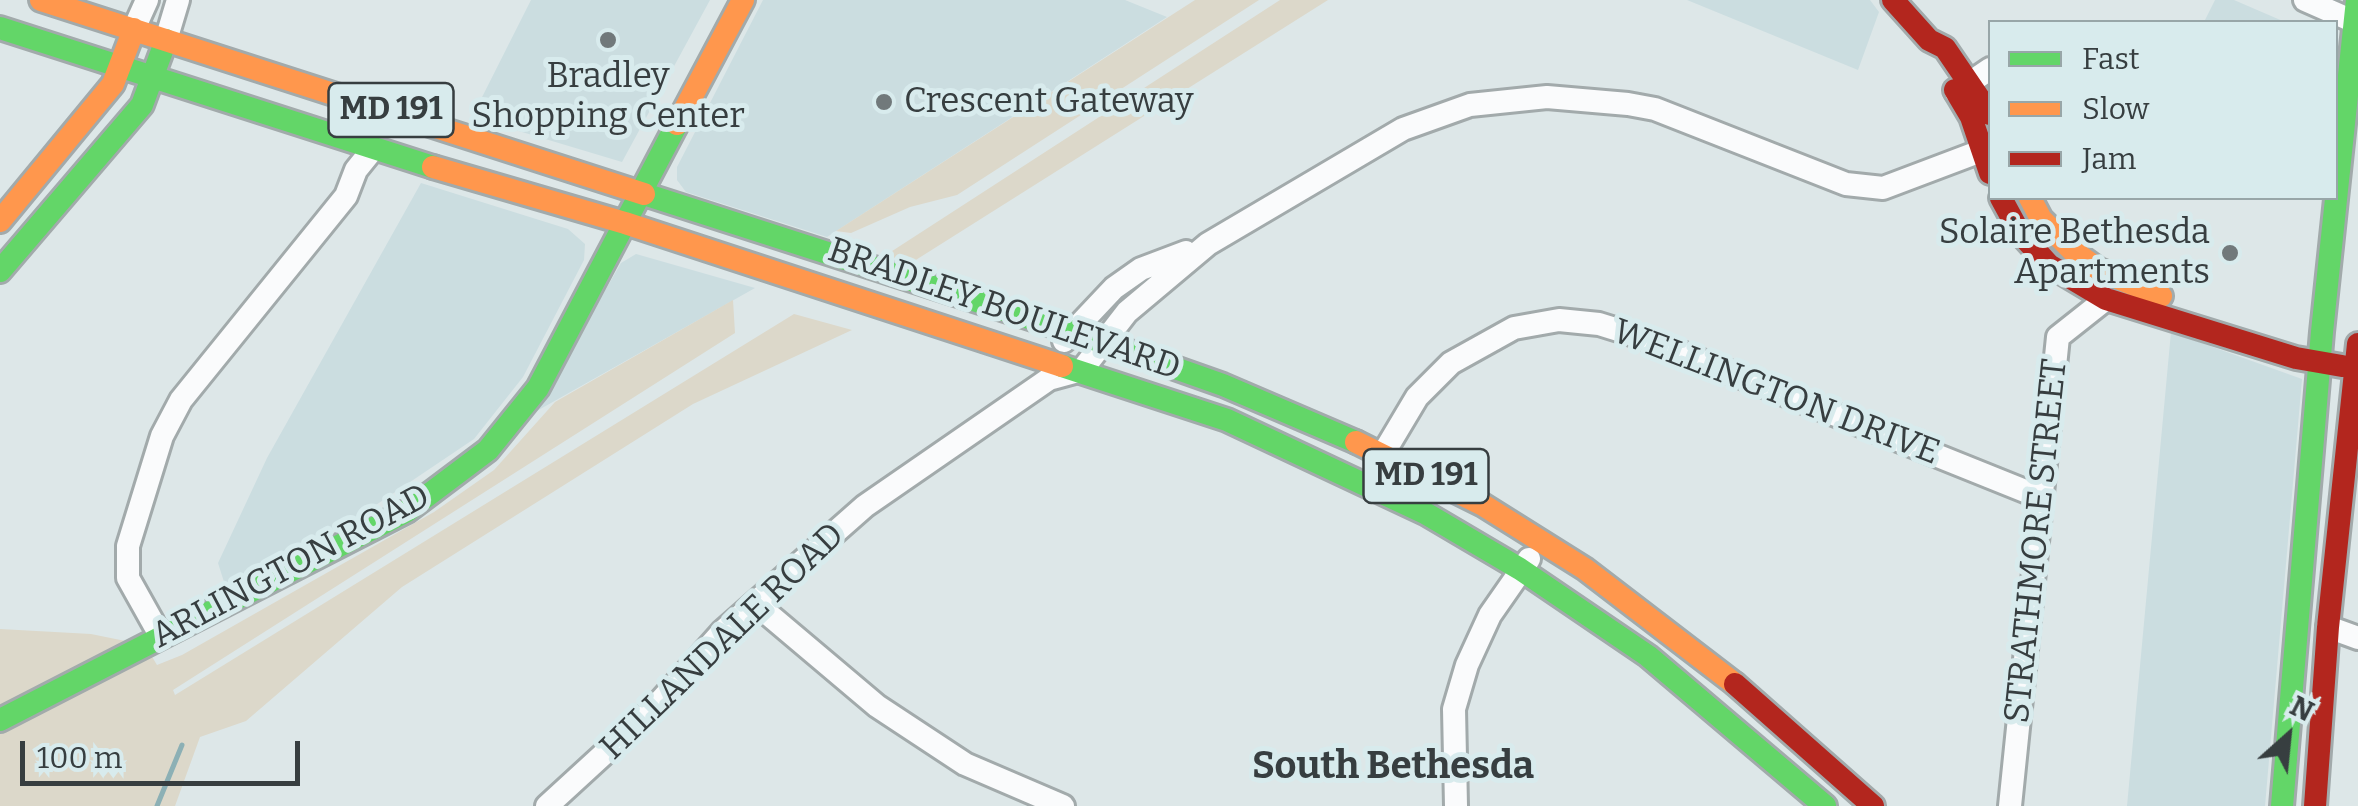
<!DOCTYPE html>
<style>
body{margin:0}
#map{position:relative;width:2358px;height:806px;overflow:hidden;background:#dde7e8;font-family:Bitter,serif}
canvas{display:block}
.legend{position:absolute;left:1988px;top:20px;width:350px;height:180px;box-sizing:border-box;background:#d8ebed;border:2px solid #98a6a8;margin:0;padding:12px 18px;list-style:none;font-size:30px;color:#373e40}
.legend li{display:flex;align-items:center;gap:20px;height:50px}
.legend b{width:50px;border:2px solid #98a6a8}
.north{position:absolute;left:2238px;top:686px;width:100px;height:100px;-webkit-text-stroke:8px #d8ebed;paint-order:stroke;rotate:27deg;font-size:28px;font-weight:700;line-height:40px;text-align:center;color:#373e40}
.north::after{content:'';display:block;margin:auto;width:35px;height:45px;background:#373e40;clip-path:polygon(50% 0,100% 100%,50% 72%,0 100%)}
.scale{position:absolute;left:20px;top:741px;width:280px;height:45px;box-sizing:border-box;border:5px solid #373e40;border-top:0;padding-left:12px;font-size:30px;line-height:35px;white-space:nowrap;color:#373e40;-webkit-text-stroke:8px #d8ebed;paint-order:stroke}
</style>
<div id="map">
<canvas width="2358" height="806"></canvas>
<ul class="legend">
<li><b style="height:12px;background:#63d668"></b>Fast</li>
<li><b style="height:12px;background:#ff974d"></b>Slow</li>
<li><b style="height:12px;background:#b3261e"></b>Jam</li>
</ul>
<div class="north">N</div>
<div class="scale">100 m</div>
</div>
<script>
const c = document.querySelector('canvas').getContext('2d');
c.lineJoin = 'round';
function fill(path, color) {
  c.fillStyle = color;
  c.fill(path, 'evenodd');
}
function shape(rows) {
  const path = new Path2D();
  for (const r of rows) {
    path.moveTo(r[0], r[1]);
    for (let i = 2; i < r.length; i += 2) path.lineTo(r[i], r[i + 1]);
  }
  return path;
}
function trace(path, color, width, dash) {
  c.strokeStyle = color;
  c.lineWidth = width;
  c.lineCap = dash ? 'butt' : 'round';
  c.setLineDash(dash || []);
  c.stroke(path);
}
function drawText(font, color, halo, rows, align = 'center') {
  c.font = font + ' Bitter,serif';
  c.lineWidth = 10;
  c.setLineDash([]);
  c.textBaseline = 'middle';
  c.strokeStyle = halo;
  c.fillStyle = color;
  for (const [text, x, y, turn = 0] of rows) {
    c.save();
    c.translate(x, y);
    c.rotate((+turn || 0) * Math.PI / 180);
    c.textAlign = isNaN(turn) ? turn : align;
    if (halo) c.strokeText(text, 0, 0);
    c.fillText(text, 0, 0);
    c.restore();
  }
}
fill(shape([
 [531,0,710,0,622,162,472,117],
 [763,0,1125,0,1167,17,827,237,686,192,677,180,677,167],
 [1687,0,1870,0,1879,12,1858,70],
 [2215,0,2234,0,2285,22,2204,22],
 [421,183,568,229,585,244,584,260,523,377,474,439,361,515,225,585,218,563,267,458],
 [636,254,755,288,535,412,621,263],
 [2171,332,2302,379,2265,806,2127,806]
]), '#cbdde0');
fill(shape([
 [1195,0,1259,0,957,195,910,207,851,233,836,231],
 [1280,0,1328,0,911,263,886,255],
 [733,300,735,333,173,690,175,695,794,314,852,330,693,404,402,587,246,721,200,737,175,806,0,806,0,629,91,634,145,645,157,665,182,655,434,512,494,470,555,402]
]), '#dcd8ca');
trace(shape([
 [157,806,182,745]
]), '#8cb0b5', 5);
const street = shape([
 [2305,0,2355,22],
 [134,29,147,0],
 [166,40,178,0],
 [1956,92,1990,69],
 [1064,341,1114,288,1141,269,1186,252],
 [1383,454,1417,397,1451,363,1514,328,1559,320,1599,324,1647,339,2040,497],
 [755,603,877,706,965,764,1063,806],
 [2328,627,2358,638],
 [161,637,128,578,128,546,162,436,181,400,346,196,356,170,373,149],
 [547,806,655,707,722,632,865,506,1049,379,1082,370,1127,312,1208,244,1403,129,1470,105,1547,97,1628,104,1655,109,1846,184,1883,188,1981,151],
 [1456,806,1454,709,1467,665,1490,615,1529,559],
 [2010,806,2058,337,2106,299]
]);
const fast = shape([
 [0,28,433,167],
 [644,194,1073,332,1223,385,1356,442],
 [0,271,142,105,166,40],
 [1062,366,1227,420,1425,513,1520,569,1648,656,1825,806],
 [0,720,407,511,488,450,538,388,677,124],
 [2282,806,2322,332,2357,0]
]);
const slow = shape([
 [41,0,644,194],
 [677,124,743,0],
 [433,167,625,223,1062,366],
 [2030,198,2041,219,2073,251,2099,270,2161,296],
 [0,221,113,84,134,29],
 [1356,442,1483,505,1585,569,1735,684]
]);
const jam = shape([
 [1893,0,1929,40,1945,48,1990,114],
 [1955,90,1971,117,1990,173],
 [2001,198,2020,233,2049,265,2106,299,2296,358,2342,366],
 [1735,684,1873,806],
 [2315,806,2328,627,2358,344]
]);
trace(street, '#a2aaab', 28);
trace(fast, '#a2aaab', 28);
trace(slow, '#a2aaab', 28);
trace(jam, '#a2aaab', 28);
trace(street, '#fafbfc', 22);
trace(fast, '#63d668', 22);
trace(slow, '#ff974d', 22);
trace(jam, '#b3261e', 22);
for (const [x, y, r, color] of [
 [608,40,10,"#71797b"],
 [884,102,10,"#71797b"],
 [2230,253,10,"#71797b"]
]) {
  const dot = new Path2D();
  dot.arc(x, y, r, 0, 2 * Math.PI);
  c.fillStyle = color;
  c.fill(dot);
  trace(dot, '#d8ebed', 4);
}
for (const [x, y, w] of [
 [391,110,125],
 [1426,476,125]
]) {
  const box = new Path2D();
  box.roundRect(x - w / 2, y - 27, w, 54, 8);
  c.fillStyle = '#d8ebed';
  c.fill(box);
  trace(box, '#373e40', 2.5);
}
drawText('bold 32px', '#373e40', null, [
 ["MD 191",391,110],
 ["MD 191",1426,476]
]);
drawText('35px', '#373e40', '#d8ebed', [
 ["Bradley",608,77],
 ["Shopping Center",608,117],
 ["Crescent Gateway",904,102,"left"],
 ["Solaire Bethesda",2210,233,"right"],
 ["Apartments",2210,273,"right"]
]);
drawText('35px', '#373e40', '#d8ebed', [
 ["BRADLEY BOULEVARD",1004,310,19],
 ["WELLINGTON DRIVE",1776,393,21],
 ["STRATHMORE STREET",2037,541,-84],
 ["ARLINGTON ROAD",291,567,-28],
 ["HILLANDALE ROAD",723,642,-44]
]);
drawText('bold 38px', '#373e40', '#d8ebed', [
 ["South Bethesda",1393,767]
]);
</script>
